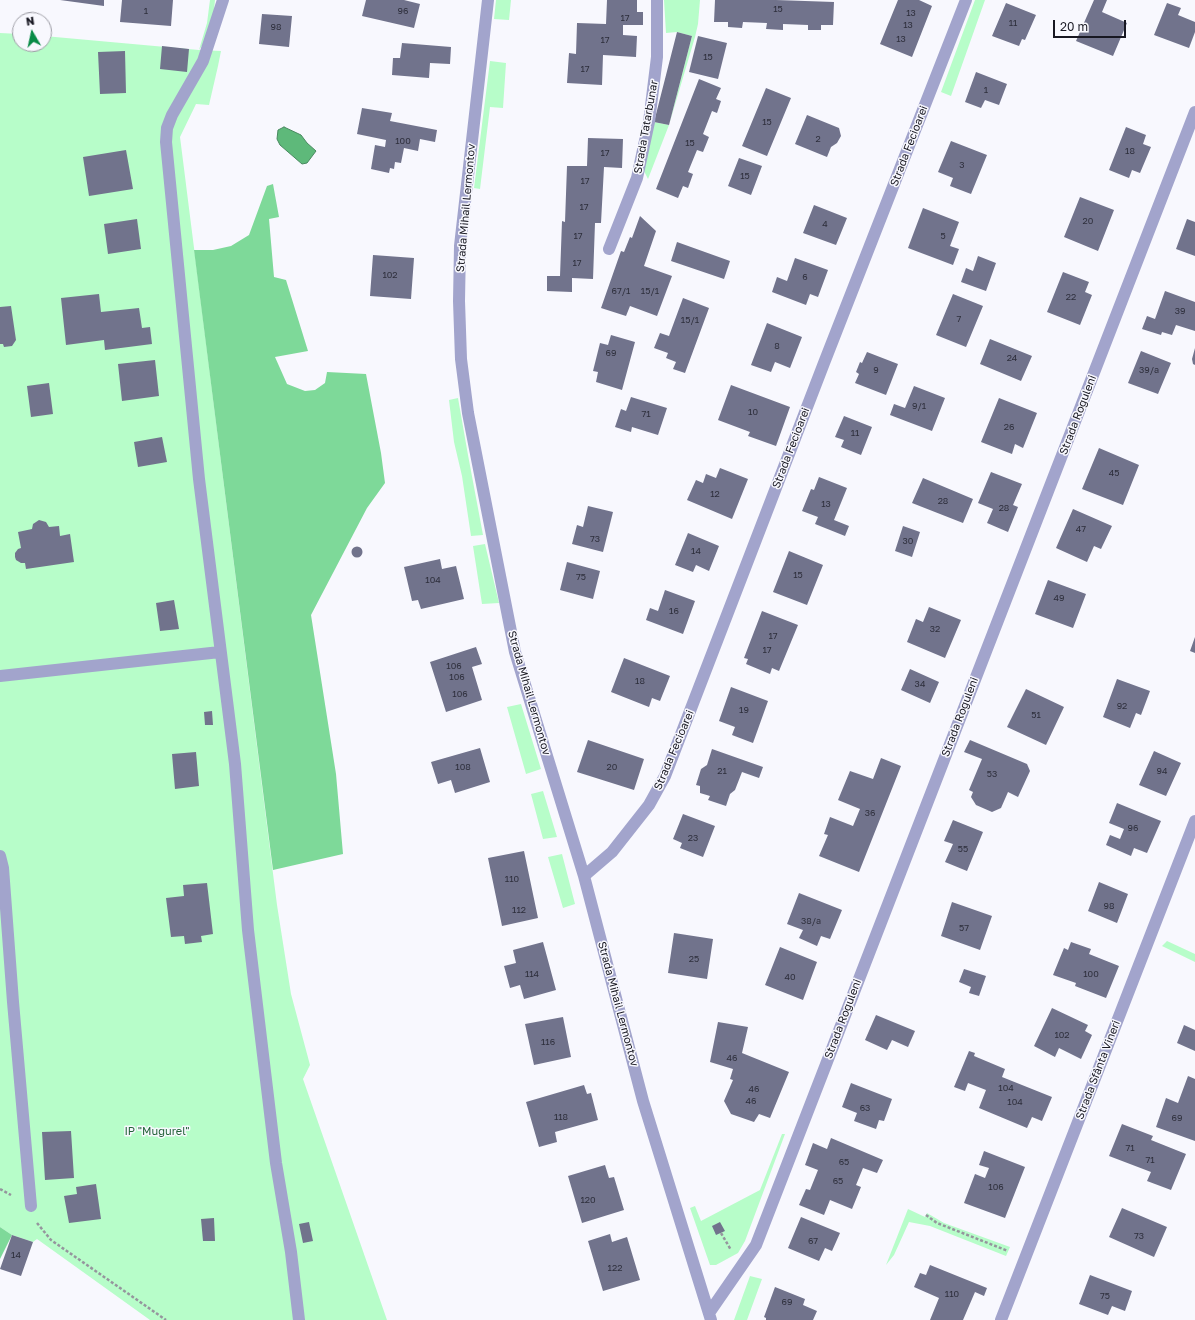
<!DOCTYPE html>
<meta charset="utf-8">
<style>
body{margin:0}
#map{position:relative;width:1195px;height:1320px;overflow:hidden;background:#f8f8fe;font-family:"Golos Text",sans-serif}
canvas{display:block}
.north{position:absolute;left:12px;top:12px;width:40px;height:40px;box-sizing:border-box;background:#f8f8fe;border:1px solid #9e9ea6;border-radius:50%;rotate:351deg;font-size:11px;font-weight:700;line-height:16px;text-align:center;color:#181822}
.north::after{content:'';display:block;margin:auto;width:14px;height:18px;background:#098b47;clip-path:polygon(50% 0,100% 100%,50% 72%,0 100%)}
.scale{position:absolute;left:1053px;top:20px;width:73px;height:18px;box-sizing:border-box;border:2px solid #181822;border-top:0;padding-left:5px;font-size:12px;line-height:14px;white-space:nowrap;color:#181822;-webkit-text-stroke:3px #f8f8fe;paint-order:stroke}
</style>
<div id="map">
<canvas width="1195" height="1320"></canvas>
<div class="north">N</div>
<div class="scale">20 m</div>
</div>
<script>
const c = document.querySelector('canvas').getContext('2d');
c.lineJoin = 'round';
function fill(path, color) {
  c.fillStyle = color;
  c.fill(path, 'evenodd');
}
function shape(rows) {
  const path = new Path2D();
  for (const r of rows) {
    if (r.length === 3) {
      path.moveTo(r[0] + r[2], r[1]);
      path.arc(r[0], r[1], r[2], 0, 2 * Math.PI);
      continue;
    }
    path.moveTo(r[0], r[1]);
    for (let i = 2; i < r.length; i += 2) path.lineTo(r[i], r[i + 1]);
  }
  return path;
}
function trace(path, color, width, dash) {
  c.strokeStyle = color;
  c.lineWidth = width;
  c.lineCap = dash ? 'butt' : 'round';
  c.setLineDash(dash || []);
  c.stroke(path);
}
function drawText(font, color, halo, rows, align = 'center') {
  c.font = font + ' "Golos Text",sans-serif';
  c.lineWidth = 3;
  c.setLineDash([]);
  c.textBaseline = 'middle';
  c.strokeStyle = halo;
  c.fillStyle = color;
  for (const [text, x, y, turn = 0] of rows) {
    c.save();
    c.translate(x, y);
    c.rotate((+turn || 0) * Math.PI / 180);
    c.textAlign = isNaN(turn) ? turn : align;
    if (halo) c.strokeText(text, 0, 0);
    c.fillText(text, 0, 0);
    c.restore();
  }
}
fill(shape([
 [210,0,215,0,214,10,206,40,199,50,221,51,218,66,209,105,196,104,180,137,277,905,291,994,310,1065,303,1079,387,1320,150,1320,37,1239,33,1242,12,1235,0,1227,0,33,20,34,20,44,44,44,44,36,199,50,207,23],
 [496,0,511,0,509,20,494,19],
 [664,0,700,0,698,24,695,37,669,125,648,179,644,171,654,122,669,125,692,36,677,32,666,33],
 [975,0,985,0,951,96,941,92],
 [490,61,506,63,503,108,490,107,480,189,474,188],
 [458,398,468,455,483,535,471,536,462,476,454,442,449,400],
 [485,544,499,603,482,604,473,546],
 [521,704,541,769,526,774,507,707],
 [543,791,557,837,543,839,531,794],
 [562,854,575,904,563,908,548,857],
 [1167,941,1195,954,1195,962,1162,946],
 [782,1134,785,1134,745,1241,738,1253,716,1265,710,1265,690,1208,695,1206,701,1221,760,1190],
 [908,1209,925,1217,927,1213,944,1223,1010,1247,1006,1256,930,1226,909,1222,894,1255,886,1265],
 [750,1276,762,1279,747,1320,734,1320]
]), '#b7fdc9');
fill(shape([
 [273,184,279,217,269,219,274,277,286,280,308,351,275,357,287,384,305,391,315,390,325,383,327,372,366,374,381,453,385,483,367,508,311,615,336,774,343,854,273,870,194,250,213,250,231,246,249,235,267,186],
 [0,1227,12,1235,0,1259]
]), '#7ed999');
const water = shape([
 [284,127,301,135,307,143,316,151,307,163,302,164,280,145,277,139,278,130,284,127]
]);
fill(water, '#5eb97a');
trace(water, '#498960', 1);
fill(shape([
 [60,0,104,0,104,6],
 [122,0,173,0,171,26,120,22],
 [366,0,404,0,420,4,414,28,362,16],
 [607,0,637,0,637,12,643,12,643,25,623,25,623,35,637,36,636,57,603,55,602,85,567,83,569,53,576,54,577,23,606,24],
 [715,0,776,0,834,2,833,25,821,25,821,30,808,30,808,25,783,24,783,30,766,29,767,23,743,22,742,28,728,27,728,22,714,22],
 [898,0,919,0,932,6,912,57,880,44],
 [1094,0,1107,0,1102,12,1127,23,1113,56,1076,41],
 [1006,3,1036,15,1025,40,1022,39,1019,46,992,36],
 [1167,3,1181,8,1178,15,1195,22,1195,32,1189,48,1154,35],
 [262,14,292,16,289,47,259,44],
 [677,32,692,36,669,125,654,122],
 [698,36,727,43,718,79,689,72],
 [402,43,451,47,450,64,430,63,429,78,392,75,393,58,400,58],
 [162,46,189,49,187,72,160,69],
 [125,51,126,93,100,94,98,52],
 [976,72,1007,84,999,105,985,100,981,108,965,102],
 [699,79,721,88,716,99,721,101,717,113,712,111,703,134,709,137,703,152,697,150,688,172,693,174,688,188,683,186,678,198,656,189],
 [766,88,791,98,767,156,742,146],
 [362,108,392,113,390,121,437,130,435,142,420,139,418,151,404,148,401,163,395,162,394,169,390,168,389,173,371,169,375,145,385,147,386,140,357,134],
 [807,115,839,128,841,136,837,143,831,147,827,157,795,144],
 [1126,127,1146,135,1143,144,1151,147,1140,173,1132,170,1129,178,1109,170],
 [588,138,623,139,622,168,604,167,601,223,595,223,593,279,572,278,572,292,547,291,547,276,560,276,562,221,565,222,567,166,587,166],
 [951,141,987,155,971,194,950,186,953,178,938,172],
 [126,150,133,189,89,196,83,157],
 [739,158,762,166,751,195,728,186],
 [1080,197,1114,210,1098,251,1064,237],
 [814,205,847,218,836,245,803,233],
 [923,208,959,222,950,246,959,249,953,265,908,248],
 [640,216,656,231,644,266,672,276,657,316,630,306,626,316,601,308,621,251,624,252,630,237,632,238],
 [137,219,141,249,108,254,104,224],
 [1187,219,1195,222,1195,256,1176,249],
 [677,242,730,261,724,279,671,261],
 [373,255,414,258,411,299,370,296],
 [978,256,996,263,986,291,961,282,966,268,973,271],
 [795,258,828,270,818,297,810,294,806,305,772,292,777,277,787,281],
 [1063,272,1089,282,1085,292,1092,295,1080,325,1047,312],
 [1165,291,1195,302,1195,331,1176,325,1172,335,1162,332,1161,335,1142,329,1147,316,1155,319],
 [99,294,101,312,139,308,142,328,150,327,152,344,105,350,104,340,66,345,61,298],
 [953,294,983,306,966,347,936,335],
 [683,298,709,308,685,373,673,369,676,362,666,358,668,353,654,348,660,333,669,336],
 [11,306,16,340,12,346,4,347,3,344,0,344,0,307],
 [767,323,802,337,790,368,775,362,771,372,751,365],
 [611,335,635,342,622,390,596,382,598,372,593,371,600,343,608,345],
 [990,339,1032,356,1021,381,980,364],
 [1195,348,1195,365,1193,364,1192,359],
 [1141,351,1171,363,1158,394,1128,383],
 [867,352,898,364,886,395,855,383,859,374,856,372,860,362,862,363],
 [155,360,159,396,122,401,118,364],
 [49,383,53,414,31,417,27,386],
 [731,385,790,407,776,446,748,436,750,432,718,420],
 [914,386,945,398,932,431,890,415,894,404,905,408],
 [631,397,667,408,658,435,632,427,631,432,615,427,621,409,626,411],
 [999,398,1037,413,1023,448,1015,444,1012,454,981,442],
 [844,416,872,427,861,455,841,447,844,440,835,437],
 [162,437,167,462,138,467,134,442],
 [1099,448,1139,465,1123,505,1082,489],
 [720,468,748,479,732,519,687,500,696,480,703,483,706,474,716,478],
 [991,472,1022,484,1013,505,1018,507,1008,532,987,523,993,509,978,503],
 [819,477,847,488,834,520,849,526,845,536,815,524,818,517,802,511,811,489,814,490],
 [923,478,973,499,963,523,912,503],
 [588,506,613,512,603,552,572,544,577,525,583,527],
 [1073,509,1112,526,1101,549,1094,546,1087,562,1056,548],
 [39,520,46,522,49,527,59,526,60,536,70,534,74,562,26,569,25,563,21,563,16,560,15,557,15,553,18,549,21,548,18,532,32,529,33,524],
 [903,526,920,532,912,557,895,551],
 [688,533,719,546,709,571,696,565,693,572,675,565],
 [357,552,5.5],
 [789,551,823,565,807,605,773,592],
 [440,559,442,569,456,566,464,599,421,609,418,600,412,601,404,567],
 [567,562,600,571,593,599,560,590],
 [1048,580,1086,594,1073,628,1035,614],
 [665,590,695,601,683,634,646,620,650,608,658,611],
 [174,600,179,629,160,631,156,603],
 [929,607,961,620,945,658,907,642,916,619,923,622],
 [762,611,798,625,779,671,772,668,770,674,746,664,748,659,744,658],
 [1195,637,1195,653,1190,651],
 [476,647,482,664,472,667,482,700,446,712,430,662],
 [624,658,670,676,660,701,652,698,649,707,611,692],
 [910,669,939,682,930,703,901,690],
 [1117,679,1150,691,1141,715,1136,713,1130,728,1103,717],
 [731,687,768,701,753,743,732,735,735,727,719,721],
 [1026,689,1064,707,1046,745,1007,727],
 [212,711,213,725,205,725,204,712],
 [588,740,644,759,634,790,577,772],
 [970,740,1027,764,1030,771,1018,797,1008,792,1001,808,992,812,976,805,971,797,973,792,969,790,982,759,964,752],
 [480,748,490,782,455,793,451,780,438,784,431,762],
 [712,749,763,767,759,778,742,772,735,790,730,794,726,806,708,800,710,796,700,793,700,786,696,785,701,769,707,765],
 [1154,751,1181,763,1166,796,1139,785],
 [196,752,199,786,175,789,172,754],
 [881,758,901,766,859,872,819,856,828,835,824,834,830,817,853,826,860,809,838,800,850,771,873,779],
 [1117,803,1161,821,1147,853,1134,848,1131,856,1106,845,1110,835,1120,839,1124,829,1109,823],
 [683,814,715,826,703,857,680,848,682,843,673,839],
 [953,820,983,832,967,871,945,862,953,844,944,841],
 [524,851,538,918,502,926,488,858],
 [1099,882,1128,894,1117,923,1088,911],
 [207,883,213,934,201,936,202,942,185,944,184,936,171,937,166,898,184,896,183,885],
 [799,893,842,910,830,939,821,936,817,946,799,938,803,930,787,924],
 [952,902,992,916,980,950,941,936],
 [674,933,713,939,707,979,668,973],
 [543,942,556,990,524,999,520,985,510,988,504,966,516,963,513,950],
 [1071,942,1091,949,1089,954,1119,966,1106,998,1075,986,1076,983,1053,975,1064,948,1068,950],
 [780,947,817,962,803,1000,765,985],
 [964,969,986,976,979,996,969,993,971,987,959,982],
 [1052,1008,1088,1025,1085,1031,1092,1035,1081,1059,1059,1048,1055,1057,1034,1046],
 [876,1015,915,1031,908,1047,892,1040,887,1050,865,1040],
 [563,1017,571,1057,534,1065,525,1024],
 [718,1022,748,1027,742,1053,789,1072,770,1118,759,1114,754,1122,731,1114,724,1101,733,1080,730,1079,733,1069,710,1062],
 [1184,1025,1195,1030,1195,1051,1177,1043],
 [969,1051,975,1053,974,1056,1005,1069,1002,1077,1052,1097,1042,1121,1032,1117,1027,1128,979,1108,986,1090,968,1083,965,1091,954,1087],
 [1188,1076,1195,1079,1195,1141,1156,1127,1166,1098,1178,1103],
 [851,1083,892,1099,884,1121,879,1120,876,1129,854,1121,857,1113,842,1107],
 [584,1085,587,1094,591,1093,598,1120,555,1132,557,1142,539,1147,526,1102],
 [1122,1124,1153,1136,1151,1140,1186,1154,1171,1190,1147,1181,1151,1172,1109,1156],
 [71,1131,74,1178,45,1180,42,1132],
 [831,1138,883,1160,877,1173,863,1168,856,1185,861,1187,852,1209,830,1200,824,1215,799,1205,806,1189,810,1190,818,1170,805,1165,813,1143,827,1149],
 [984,1151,1025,1167,1005,1218,964,1203,975,1174,985,1178,989,1168,979,1165],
 [605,1165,609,1178,614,1177,624,1210,582,1223,568,1176],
 [96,1184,101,1219,69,1223,64,1196,77,1194,76,1187],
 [1122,1208,1167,1227,1154,1257,1109,1237],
 [801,1217,840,1233,832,1251,825,1248,819,1261,788,1248],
 [214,1218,215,1241,203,1241,201,1219],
 [309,1222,313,1241,303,1243,299,1224],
 [720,1222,725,1231,716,1235,712,1226],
 [610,1234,612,1242,627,1237,640,1280,603,1291,588,1241],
 [12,1235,33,1242,21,1276,0,1269],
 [930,1265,987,1288,984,1296,975,1292,963,1320,930,1320,939,1298,914,1287,920,1273,926,1275],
 [1090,1275,1132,1291,1125,1311,1112,1306,1108,1315,1079,1304],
 [775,1287,805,1299,803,1305,817,1311,813,1320,766,1320,766,1318,764,1317]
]), '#71738c');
trace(shape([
 [0,1189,11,1195],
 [926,1215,937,1223,1008,1251],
 [37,1223,51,1240,166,1320],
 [721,1233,731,1250]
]), '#95959d', 2.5, [3, 2]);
trace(shape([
 [223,0,203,61,172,115,167,128,166,142,199,479,235,764,248,930,276,1163,291,1252,299,1320],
 [488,0,460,246,459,301,461,359,468,413,515,652,584,876,643,1101,711,1320],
 [609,249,637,178,649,122,657,57,657,0],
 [0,676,220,652],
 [0,856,3,868,13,1002,31,1206],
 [584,876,612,852,649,805,665,776,824,363,966,0],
 [709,1313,756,1245,1195,112],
 [1001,1320,1195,821]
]), '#a2a4cc', 12);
drawText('9px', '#2e2f3c', null, [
 ["15",778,9],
 ["1",146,11],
 ["96",403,11],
 ["13",911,13],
 ["17",625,18],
 ["11",1013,23],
 ["13",908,25],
 ["98",276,27],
 ["13",901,39],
 ["17",605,40],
 ["15",708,57],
 ["17",585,69],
 ["1",986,90],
 ["15",767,122],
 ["2",818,139],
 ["100",403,141],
 ["15",690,143],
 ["18",1130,151],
 ["17",605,153],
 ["3",962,165],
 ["15",745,176],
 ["17",585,181],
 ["17",584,207],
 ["20",1088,221],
 ["4",825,224],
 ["17",578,236],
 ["5",943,236],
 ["17",577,263],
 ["102",390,275],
 ["6",805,277],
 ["67/1",621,291],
 ["15/1",650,291],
 ["22",1071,297],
 ["39",1180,311],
 ["7",959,319],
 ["15/1",690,320],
 ["8",777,346],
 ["69",611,353],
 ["24",1012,358],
 ["9",876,370],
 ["39/a",1149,370],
 ["9/1",919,406],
 ["10",753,412],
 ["71",646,414],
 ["26",1009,427],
 ["11",855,433],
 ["45",1114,473],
 ["12",715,494],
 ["28",943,501],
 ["13",826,504],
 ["28",1004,508],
 ["47",1081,529],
 ["73",595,539],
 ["30",908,541],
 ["14",696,551],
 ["15",798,575],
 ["75",581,577],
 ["104",433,580],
 ["49",1059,598],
 ["16",674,611],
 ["32",935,629],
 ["17",773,636],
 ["17",767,650],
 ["106",454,666],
 ["106",457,677],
 ["18",640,681],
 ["34",920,684],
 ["106",460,694],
 ["92",1122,706],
 ["19",744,710],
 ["51",1036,715],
 ["108",463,767],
 ["20",612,767],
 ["21",722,771],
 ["94",1162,771],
 ["53",992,774],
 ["36",870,813],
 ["96",1133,828],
 ["23",693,838],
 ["55",963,849],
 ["110",512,879],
 ["98",1109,906],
 ["112",519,910],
 ["38/a",811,921],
 ["57",964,928],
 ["25",694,959],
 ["114",532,974],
 ["100",1091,974],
 ["40",790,977],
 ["102",1062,1035],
 ["116",548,1042],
 ["46",732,1058],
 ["104",1006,1088],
 ["46",754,1089],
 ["46",751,1101],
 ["104",1015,1102],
 ["63",865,1108],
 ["118",561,1117],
 ["69",1177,1118],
 ["71",1130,1148],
 ["71",1150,1160],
 ["65",844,1162],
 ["65",838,1181],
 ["106",996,1187],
 ["120",588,1200],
 ["73",1139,1236],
 ["67",813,1241],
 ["14",16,1255],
 ["122",615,1268],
 ["110",952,1294],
 ["75",1105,1296],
 ["69",787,1302]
]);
drawText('11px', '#181822', '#f8f8fe', [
 ["Strada Tatarbunar",646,127,-80],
 ["Strada Fecioarei",909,146,-69],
 ["Strada Mihail Lermontov",466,208,-85],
 ["Strada Roguleni",1078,415,-69],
 ["Strada Fecioarei",791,448,-69],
 ["Strada Mihail Lermontov",529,693,74],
 ["Strada Roguleni",960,717,-69],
 ["Strada Fecioarei",674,750,-67],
 ["Strada Mihail Lermontov",618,1004,75],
 ["Strada Roguleni",843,1019,-69],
 ["Strada Sfânta Vineri",1098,1070,-69]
]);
drawText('11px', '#236239', '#f8f8fe', [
 ["IP \"Mugurel\"",157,1132]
]);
</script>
